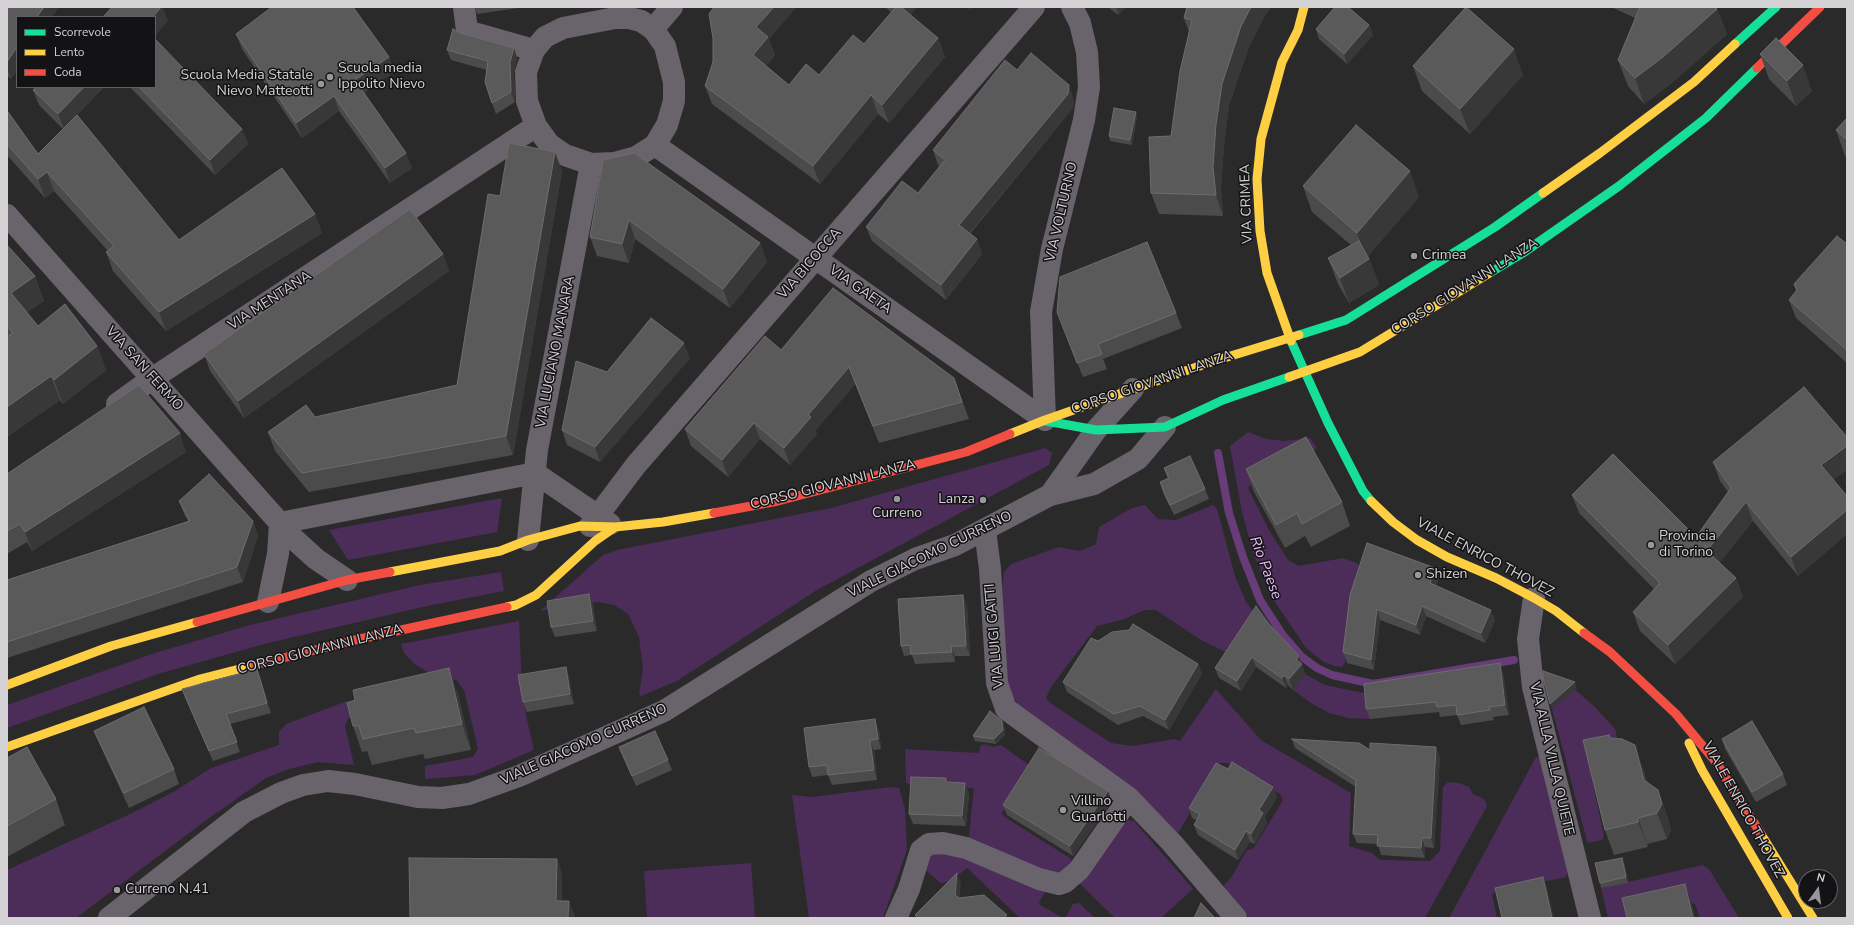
<!DOCTYPE html>
<style>
body{margin:0}
#map{position:relative;width:1854px;height:925px;overflow:hidden;background:#2b2a2b;font-family:"Nunito Sans",sans-serif}
canvas{display:block}
.frame{position:absolute;inset:0;border:8px solid #d4d2d5;pointer-events:none}
.legend{position:absolute;left:16px;top:16px;width:140px;height:72px;box-sizing:border-box;background:#131214;border:1px solid #605f61;margin:0;padding:5px 7px;list-style:none;font-size:12px;color:#d4d2d5}
.legend li{display:flex;align-items:center;gap:8px;height:20px}
.legend b{width:20px;border:1px solid #605f61}
.north{position:absolute;left:1798px;top:869px;width:40px;height:40px;box-sizing:border-box;background:#131214;border:1px solid #605f61;border-radius:50%;rotate:14deg;font-size:11px;font-weight:700;line-height:16px;text-align:center;color:#d4d2d5}
.north::after{content:'';display:block;margin:auto;width:14px;height:18px;background:#99979a;clip-path:polygon(50% 0,100% 100%,50% 72%,0 100%)}
</style>
<div id="map">
<canvas width="1854" height="925"></canvas>
<div class="frame"></div>
<ul class="legend">
<li><b style="height:5px;background:#16e098"></b>Scorrevole</li>
<li><b style="height:5px;background:#ffcf43"></b>Lento</li>
<li><b style="height:5px;background:#f24e42"></b>Coda</li>
</ul>
<div class="north">N</div>
</div>
<script>
const c = document.querySelector('canvas').getContext('2d');
c.lineJoin = 'round';
function fill(path, color) {
  c.fillStyle = color;
  c.fill(path, 'evenodd');
}
function shape(rows) {
  const path = new Path2D();
  for (const r of rows) {
    path.moveTo(r[0], r[1]);
    for (let i = 2; i < r.length; i += 2) path.lineTo(r[i], r[i + 1]);
  }
  return path;
}
function trace(path, color, width, dash) {
  c.strokeStyle = color;
  c.lineWidth = width;
  c.lineCap = dash ? 'butt' : 'round';
  c.setLineDash(dash || []);
  c.stroke(path);
}
function drawText(font, color, halo, rows, align = 'center') {
  c.font = font + ' "Nunito Sans",sans-serif';
  c.lineWidth = 3;
  c.setLineDash([]);
  c.textBaseline = 'middle';
  c.strokeStyle = halo;
  c.fillStyle = color;
  for (const [text, x, y, turn = 0] of rows) {
    c.save();
    c.translate(x, y);
    c.rotate((+turn || 0) * Math.PI / 180);
    c.textAlign = isNaN(turn) ? turn : align;
    if (halo) c.strokeText(text, 0, 0);
    c.fillText(text, 0, 0);
    c.restore();
  }
}
fill(shape([
 [1248,432,1266,439,1285,441,1310,438,1316,447,1313,454,1254,481,1248,488,1269,530,1288,560,1299,566,1343,558,1357,563,1360,568,1346,643,1345,662,1342,667,1335,666,1324,662,1306,648,1273,599,1254,555,1242,512,1230,446],
 [1045,448,1052,453,1049,465,817,590,677,681,641,696,639,694,643,670,639,637,628,614,614,605,597,602,540,611,603,555,617,550,831,508],
 [502,498,497,532,348,560,329,530],
 [1145,505,1158,519,1176,520,1213,505,1217,509,1235,576,1246,602,1253,611,1228,653,1201,640,1156,610,1144,610,1125,619,1097,626,1051,687,1046,698,1050,703,1111,743,1133,746,1174,739,1180,741,1216,689,1261,740,1351,793,1349,846,1372,853,1380,860,1430,861,1440,851,1443,787,1448,782,1459,783,1469,787,1473,794,1484,799,1487,806,1425,918,1249,918,1227,893,1224,885,1231,878,1247,850,1253,849,1258,841,1283,800,1280,794,1228,763,1219,763,1177,835,1019,706,1007,687,1002,589,1004,572,1011,564,1059,547,1080,551,1096,544,1099,527,1132,508],
 [501,572,504,591,427,606,264,644,158,674,7,728,7,705,155,653,250,625,420,585],
 [519,621,522,686,527,720,534,750,475,775,425,779,425,766,473,757,478,749,464,690,456,680,438,678,416,665,404,653,401,644],
 [1305,674,1325,685,1368,694,1370,719,1349,718,1329,713,1311,703,1293,690],
 [1572,687,1595,707,1615,729,1619,748,1590,762,1589,765,1604,837,1602,840,1589,843,1587,841,1551,705],
 [347,701,355,703,354,716,348,719,345,726,354,765,318,762,289,769,266,778,201,824,76,918,7,918,7,870,130,814,175,791,211,768,279,745,279,732,286,724],
 [983,744,994,747,1001,745,1029,765,1030,770,1002,813,1003,816,1070,858,1073,862,1059,874,1048,874,970,839,969,835,974,788,911,785,906,783,905,749,979,753,980,746],
 [1536,757,1540,757,1568,869,1567,875,1564,878,1497,889,1492,895,1497,918,1449,918],
 [890,787,899,788,905,809,907,850,883,918,809,918,792,795,812,797],
 [1126,820,1134,821,1193,889,1161,918,1115,918,1076,880],
 [941,849,1047,889,1039,902,1040,905,1063,918,1020,918,967,868,951,881,941,883,924,869,927,858],
 [751,863,755,918,647,918,644,871],
 [1703,865,1709,869,1739,918,1700,918,1695,904,1677,900,1628,918,1608,918,1601,888],
 [1079,903,1095,918,1065,918,1073,904]
]), '#4c2c59');
trace(shape([
 [1218,453,1229,513,1243,557,1260,600,1282,634,1302,657,1317,668,1332,675,1373,684,1514,660]
]), '#673c78', 8);
trace(shape([
 [464,7,467,31,534,50],
 [615,18,629,18,641,21,653,29,665,46,674,82,674,101,667,125,655,145,636,157,614,163,591,164,565,155,549,144,536,126,527,101,526,72,534,50,545,37,563,28,615,18],
 [653,29,672,7],
 [655,145,1045,420],
 [7,215,294,539,316,559,347,580],
 [117,404,153,378,536,126],
 [1045,420,1041,312,1052,249,1084,120,1089,87,1087,52,1080,23,1072,7],
 [535,473,610,524],
 [1050,495,1096,430,1133,389],
 [280,523,535,473],
 [590,526,636,465,1034,7],
 [985,530,990,569,997,683,1006,709,1129,798,1172,843,1236,918],
 [528,540,537,450,591,164],
 [1534,598,1528,639,1533,687,1590,918],
 [268,602,278,554,280,523],
 [109,918,244,812,281,793,303,785,328,781,355,784,418,797,442,798,469,794,519,776,664,711,871,581,915,559,955,545,1050,495,1094,484,1138,459,1165,427],
 [896,918,909,889,921,850,929,844,943,843,966,848,1039,879,1059,884,1065,882,1079,870,1129,798]
]), '#69636c', 22);
trace(shape([
 [1735,44,1776,7],
 [1488,274,1523,253,1619,186,1706,118,1757,68],
 [1299,335,1346,320,1495,227,1543,193],
 [1291,341,1328,423,1363,491,1371,501],
 [1046,421,1096,430,1165,427,1223,400,1289,377]
]), '#16e098', 9);
trace(shape([
 [1543,193,1600,153,1694,82,1735,44],
 [1291,341,1267,273,1260,231,1257,179,1261,139,1282,62,1298,30,1304,7],
 [1289,377,1360,352,1488,274],
 [1010,434,1045,420,1211,362,1299,335],
 [1371,501,1393,522,1417,540,1447,557,1496,578,1534,598,1556,611,1584,633],
 [390,572,500,551,528,540,580,526,615,527,663,522,714,513],
 [507,607,516,605,536,595,595,541,615,527],
 [7,685,111,646,197,622],
 [1689,743,1702,770,1788,918],
 [7,747,200,679,255,665],
 [1761,834,1813,918]
]), '#ffcf43', 9);
trace(shape([
 [1757,68,1820,7],
 [714,513,778,501,966,452,1010,434],
 [197,622,347,580,390,572],
 [1584,633,1610,652,1676,714,1716,762,1761,834],
 [255,665,355,640,507,607]
]), '#f24e42', 9);
fill(shape([
 [7,7,59,7,52,17,17,17,17,70,11,79,7,75],
 [475,7,525,7,477,14],
 [885,7,917,7,910,15,938,38,945,57,889,123,878,114,820,184,712,104,705,86,713,62,769,39,775,55,766,66,789,85,819,75,864,44,891,12],
 [1108,7,1126,7,1118,15],
 [1187,7,1271,7,1265,15,1249,47,1229,105,1224,145,1221,188,1223,216,1159,214,1151,193,1171,136,1189,32,1184,18],
 [1611,7,1714,7,1717,9,1727,34,1673,82,1644,104,1628,86,1618,60,1635,18],
 [1369,25,1373,35,1347,64,1319,39,1316,29],
 [460,33,514,48,517,58,514,72,515,102,496,114,492,103,487,70,451,60,447,50],
 [236,34,389,57,394,72,364,93,412,168,390,183,339,111,302,138,242,49],
 [1760,54,1812,91,1796,106,1769,79],
 [1413,66,1523,75,1470,134,1422,91],
 [1017,70,1074,100,1073,108,970,234,977,239,982,254,946,300,872,241,866,227,918,193,940,166,938,165,933,150],
 [36,87,104,87,77,115,179,240,315,214,322,233,166,331,113,271,106,252,108,251,54,191,45,198,7,155,7,112,38,154,63,129,39,105,33,90],
 [130,87,155,87,242,129,248,144,215,175],
 [1137,117,1132,145,1110,141,1109,136],
 [1847,118,1847,158,1845,156,1836,130],
 [603,160,760,243,767,262,730,308,635,239,629,263,597,256,590,237],
 [562,171,513,455,309,492,275,451,268,432,457,385,500,196],
 [1303,186,1419,197,1368,256,1379,285,1349,303,1338,284,1328,258,1351,245,1312,212],
 [1847,244,1847,363,1796,318,1789,300,1796,291,1794,284],
 [7,245,35,276,44,301,27,312,38,326,97,346,106,370,63,404,60,400,7,437],
 [443,254,449,271,244,418,210,371,204,354],
 [1057,312,1176,313,1182,328,1103,359,1107,369,1083,377],
 [781,350,954,378,969,419,879,443,855,384,815,431,817,434,790,465,760,439,728,477,691,446,685,429],
 [690,358,600,462,567,445,562,430],
 [186,452,32,551,27,542,7,554,7,474],
 [1713,462,1833,480,1847,496,1847,534,1798,576,1753,521,1719,563,1736,578,1743,597,1675,664,1640,631,1633,612,1654,589,1579,513,1572,495,1696,537,1728,492,1720,481],
 [1164,468,1205,489,1209,499,1174,515,1163,493,1160,482,1168,479],
 [1246,469,1342,502,1350,526,1311,547,1305,536,1285,548,1254,492],
 [179,501,253,521,258,536,243,582,7,658,7,580,188,521,185,516],
 [1435,568,1439,578,1436,586,1495,620,1485,643,1426,616,1420,635,1380,620,1374,670,1347,663,1343,652,1350,595],
 [589,594,593,604,597,631,555,637,551,627],
 [967,605,970,656,955,656,955,662,915,664,912,655,904,656,901,646],
 [1269,624,1299,656,1305,674,1293,690,1288,685,1286,688,1256,667,1241,691,1219,678,1215,668],
 [1098,641,1198,664,1202,674,1169,730,1143,716,1118,725,1067,692,1063,682],
 [566,667,569,677,574,704,527,712,523,702],
 [1503,673,1509,715,1493,717,1494,720,1461,725,1457,715,1440,717,1439,712,1370,719,1366,709],
 [261,680,271,713,230,724,240,752,213,761,186,700,182,689],
 [458,694,471,750,425,759,423,754,372,765,367,751,362,752,353,726],
 [1004,726,1005,735,996,744,975,741,973,736],
 [879,730,881,749,874,750,877,780,832,785,828,775,812,777,809,767],
 [94,731,174,769,179,784,129,808,100,745],
 [1609,735,1610,738,1644,771,1647,783,1667,815,1671,830,1667,839,1647,844,1648,847,1614,855,1605,830],
 [1292,739,1370,750,1440,757,1434,848,1425,847,1425,858,1381,855,1378,844,1357,843,1353,834,1356,787,1295,748],
 [1722,739,1783,774,1787,785,1756,802,1725,749],
 [619,747,668,760,672,770,636,786,623,757],
 [7,758,56,799,65,825,7,857],
 [1228,769,1273,787,1277,797,1265,817,1267,823,1255,844,1250,842,1238,860,1198,835,1194,825,1196,820,1192,818,1189,808],
 [948,782,969,793,966,826,913,824,909,814],
 [1108,791,1112,801,1073,856,1007,815,1003,805],
 [1624,863,1628,883,1601,888,1600,883]
]), '#4c4b4c');
fill(shape([
 [44,7,59,7,52,17,37,17],
 [161,7,163,7,168,21,155,36,155,17,153,17],
 [774,7,797,7,769,39,775,55,760,73,753,55,756,27],
 [898,7,917,7,904,23],
 [968,7,972,7,969,10],
 [1116,7,1126,7,1118,15],
 [1251,7,1271,7,1265,15,1249,47,1229,105,1224,145,1221,188,1223,216,1216,195,1213,167,1216,124,1222,84,1241,26],
 [1717,9,1727,34,1673,82,1644,104,1635,78],
 [1369,25,1373,35,1347,64,1344,54],
 [938,38,945,57,889,123,882,105],
 [17,47,17,70,11,79,7,67,7,62],
 [514,48,517,58,514,72,515,102,511,92,510,62],
 [1514,49,1523,75,1470,134,1460,109],
 [389,57,394,72,361,95,355,80],
 [1803,65,1812,91,1796,106,1787,81],
 [1069,85,1074,100,1073,108,964,240,959,225],
 [84,87,104,87,64,129,58,114],
 [871,95,878,114,820,184,813,166],
 [334,96,339,111,302,138,296,123],
 [1136,112,1137,117,1132,145,1130,140],
 [242,129,248,144,215,175,210,160],
 [555,152,562,171,513,455,506,436],
 [406,153,412,168,390,183,385,168],
 [1410,171,1419,197,1366,258,1357,233],
 [47,172,54,191,45,198,38,179],
 [315,214,322,233,166,331,159,312],
 [629,220,635,239,629,263,622,244],
 [977,239,982,254,946,300,941,285],
 [760,243,767,262,730,308,723,289],
 [443,254,449,271,244,418,238,401],
 [1369,259,1379,285,1349,303,1340,278],
 [35,276,44,301,20,317,11,293],
 [684,343,690,358,600,462,595,447],
 [97,346,106,370,63,404,54,380],
 [849,367,855,384,815,431,817,434,790,465,784,448,808,415],
 [51,376,60,400,7,437,7,407],
 [754,423,760,439,728,477,722,460],
 [180,433,186,452,32,551,25,532],
 [1847,446,1847,470,1828,484,1821,465],
 [1746,502,1753,521,1716,567,1709,548],
 [1847,510,1847,534,1798,576,1791,557],
 [253,521,258,536,243,582,237,567],
 [1435,568,1439,578,1434,593,1430,583],
 [1736,578,1743,597,1675,664,1668,645],
 [589,594,593,604,597,631,593,621],
 [963,595,967,605,970,656,966,646],
 [1422,606,1426,616,1420,635,1416,625],
 [1377,609,1380,620,1374,670,1371,660],
 [1491,610,1495,620,1485,643,1481,633],
 [951,646,955,656,955,662,952,652],
 [1299,656,1305,674,1293,690,1289,679,1296,660],
 [1252,657,1256,667,1241,691,1237,681],
 [1500,663,1503,673,1509,715,1505,705],
 [1198,664,1202,674,1169,730,1165,720],
 [566,667,569,677,574,704,570,694],
 [449,668,458,694,471,750,462,724],
 [257,669,261,680,271,713,267,703],
 [1284,675,1288,685,1286,688,1282,678],
 [1575,682,1577,688,1552,709,1550,704],
 [875,719,879,730,881,749,878,739],
 [1002,721,1004,726,1005,735,996,744,994,739],
 [870,740,874,750,877,780,874,770],
 [1635,745,1644,771,1653,806,1644,780],
 [1436,747,1440,757,1434,848,1431,838],
 [965,783,969,793,966,826,962,816],
 [1273,787,1277,797,1265,817,1267,823,1255,844,1251,834,1259,810],
 [1658,790,1667,815,1671,830,1667,839,1657,813],
 [1108,791,1112,801,1073,856,1070,846],
 [1638,818,1647,844,1648,847,1638,822],
 [1246,831,1250,842,1238,860,1235,850],
 [1422,838,1425,847,1425,858,1421,848],
 [1622,858,1624,863,1628,883,1626,877],
 [557,859,562,873,562,916,556,901],
 [957,873,961,883,959,905,955,895],
 [1543,877,1547,888,1554,918,1552,918],
 [1685,884,1693,908,1696,918,1693,918],
 [569,901,575,916,575,918,568,918]
]), '#393839');
const building = shape([
 [7,7,44,7,37,17,17,17,17,47,7,62,7,7],
 [112,7,161,7,153,17,103,17,112,7],
 [272,7,353,7,389,57,355,80,406,153,385,168,334,96,296,123,236,34,272,7],
 [714,7,774,7,756,27,768,37,753,55,789,85,806,64,819,75,853,35,864,44,896,7,901,7,938,38,882,105,871,95,813,166,705,86,713,62,713,38,709,14,714,7],
 [1187,7,1251,7,1241,26,1222,84,1216,124,1213,167,1216,195,1151,193,1149,137,1171,136,1180,71,1192,20,1184,18,1187,7],
 [1335,7,1348,7,1369,25,1344,54,1316,29,1335,7],
 [1466,7,1514,49,1460,109,1413,66,1466,7],
 [1640,7,1714,7,1717,9,1663,57,1635,78,1618,60,1640,7],
 [453,29,460,33,514,48,510,62,511,92,492,103,485,82,488,61,447,50,453,29],
 [1776,38,1803,65,1787,81,1760,54,1776,38],
 [155,39,242,129,210,160,139,87,155,87,155,39],
 [1031,53,1069,85,1068,94,959,225,977,239,941,285,866,227,902,181,918,193,945,160,933,150,1005,60,1017,70,1031,53],
 [36,87,84,87,58,114,33,90,36,87],
 [1114,108,1136,112,1130,140,1109,136,1114,108],
 [7,112,8,112,38,154,77,115,179,240,282,168,315,214,159,312,106,252,114,246,47,172,38,179,7,144,7,112],
 [1847,118,1847,140,1836,130,1847,118],
 [1356,125,1410,171,1357,233,1303,186,1356,125],
 [509,143,555,152,506,436,302,473,268,432,306,405,315,417,457,385,488,194,500,196,509,143],
 [634,153,760,243,723,289,629,220,622,244,590,237,603,160,634,153],
 [410,209,443,254,238,401,204,354,410,209],
 [1837,236,1847,244,1847,350,1789,300,1797,290,1794,284,1837,236],
 [1359,241,1369,259,1340,278,1328,258,1359,241],
 [1147,242,1176,313,1098,344,1102,354,1077,363,1057,312,1060,277,1147,242],
 [7,245,35,276,11,293,38,326,65,304,97,346,54,380,51,376,7,407,7,337,13,333,7,326,7,245],
 [833,288,954,378,962,402,873,426,849,367,808,415,811,417,784,448,754,423,722,460,685,429,765,336,781,350,833,288],
 [651,318,684,343,595,447,562,430,576,361,607,372,651,318],
 [139,385,180,433,25,532,20,524,7,531,7,474,139,385],
 [1804,387,1847,437,1847,446,1821,465,1847,496,1847,510,1791,557,1746,502,1709,548,1705,545,1709,549,1707,551,1736,578,1668,645,1633,612,1660,583,1572,495,1613,454,1696,537,1731,488,1713,462,1804,387],
 [1306,437,1342,502,1302,524,1297,513,1276,525,1246,469,1306,437],
 [1190,456,1205,489,1170,505,1160,482,1169,478,1164,468,1190,456],
 [209,474,253,521,237,567,7,642,7,580,190,521,179,501,209,474],
 [1367,543,1435,568,1430,583,1491,610,1481,633,1422,606,1416,625,1377,609,1371,660,1343,652,1350,595,1367,543],
 [589,594,593,621,551,627,547,601,589,594],
 [963,595,966,646,951,646,952,652,911,654,910,645,901,646,898,599,963,595],
 [1256,606,1269,624,1299,656,1296,660,1302,664,1289,679,1284,675,1282,678,1252,657,1237,681,1215,668,1256,606],
 [1133,624,1198,664,1165,720,1140,706,1114,714,1063,682,1091,638,1098,641,1112,632,1129,630,1133,624],
 [1500,663,1505,705,1489,707,1490,710,1457,715,1456,705,1437,707,1436,702,1366,709,1364,684,1500,663],
 [566,667,570,694,523,702,518,675,566,667],
 [449,668,462,724,416,733,414,728,363,739,359,726,353,726,347,703,355,700,353,690,449,668],
 [257,669,267,703,226,714,237,742,209,751,182,689,257,669],
 [1543,671,1575,682,1550,704,1543,678,1543,671],
 [144,707,174,769,124,793,94,731,144,707],
 [990,711,1002,721,1003,730,994,739,973,736,990,711],
 [875,719,878,739,870,740,874,770,828,775,827,765,809,767,804,728,875,719],
 [1752,721,1783,774,1752,792,1722,739,1752,721],
 [655,731,668,760,632,776,619,747,655,731],
 [1609,735,1610,738,1622,739,1635,745,1644,780,1658,790,1662,804,1657,813,1638,818,1638,822,1605,830,1583,740,1609,735],
 [1292,739,1359,743,1370,750,1370,743,1436,747,1431,838,1422,838,1421,848,1377,846,1378,835,1353,834,1356,780,1292,739],
 [27,747,56,799,7,826,7,758,27,747],
 [1039,748,1108,791,1070,846,1003,805,1039,748],
 [1232,762,1273,787,1259,810,1263,813,1251,834,1246,831,1235,850,1194,825,1200,814,1189,808,1216,763,1228,769,1232,762],
 [911,777,946,778,946,782,965,783,962,816,909,814,911,777],
 [409,858,557,859,556,901,569,901,568,918,410,918,409,858],
 [1622,858,1626,877,1600,883,1595,863,1622,858],
 [957,873,955,895,959,898,984,895,1007,915,1004,918,918,918,915,915,957,873],
 [1543,877,1552,918,1502,918,1495,888,1543,877],
 [1685,884,1693,918,1627,918,1622,898,1685,884],
 [1201,903,1215,918,1194,918,1201,903]
]);
fill(building, '#5b5a5b');
trace(building, '#6e6c6e', 1);
for (const [x, y, r, color] of [
 [330,77,4,"#99979a"],
 [321,84,4,"#99979a"],
 [1414,256,4,"#99979a"],
 [897,499,4,"#99979a"],
 [983,500,4,"#99979a"],
 [1651,545,4,"#99979a"],
 [1418,575,4,"#99979a"],
 [1063,810,4,"#99979a"],
 [117,890,4,"#99979a"]
]) {
  const dot = new Path2D();
  dot.arc(x, y, r, 0, 2 * Math.PI);
  c.fillStyle = color;
  c.fill(dot);
  trace(dot, '#131214', 1.5);
}
drawText('14px', '#d4d2d5', '#131214', [
 ["Scuola media",338,69],
 ["Ippolito Nievo",338,85],
 ["Scuola Media Statale",313,76,"right"],
 ["Nievo Matteotti",313,92,"right"],
 ["Crimea",1422,256],
 ["Lanza",975,500,"right"],
 ["Curreno",897,514,"center"],
 ["Provincia",1659,537],
 ["di Torino",1659,553],
 ["Shizen",1426,575],
 ["Villino",1071,802],
 ["Guarlotti",1071,818],
 ["Curreno N.41",125,890]
], 'left');
drawText('14px', '#d4d2d5', '#131214', [
 ["VIA CRIMEA",1247,204,-92],
 ["VIA VOLTURNO",1062,212,-77],
 ["VIA BICOCCA",810,264,-49],
 ["CORSO GIOVANNI LANZA",1465,287,-32],
 ["VIA GAETA",860,290,35],
 ["VIA MENTANA",270,301,-33],
 ["VIA LUCIANO MANARA",556,352,-79],
 ["VIA SAN FERMO",144,369,48],
 ["CORSO GIOVANNI LANZA",1152,383,-19],
 ["CORSO GIOVANNI LANZA",833,485,-14],
 ["VIALE GIACOMO CURRENO",930,555,-26],
 ["VIALE ENRICO THOVEZ",1485,558,28],
 ["VIA LUIGI GATTI",995,636,-95],
 ["CORSO GIOVANNI LANZA",320,650,-14],
 ["VIALE GIACOMO CURRENO",584,745,-24],
 ["VIA ALLA VILLA QUIETE",1551,759,77],
 ["VIALE ENRICO THOVEZ",1743,810,61]
]);
drawText('italic 15px', '#e6bff8', '#131214', [
 ["Rio Paese",1265,568,69]
]);
</script>
